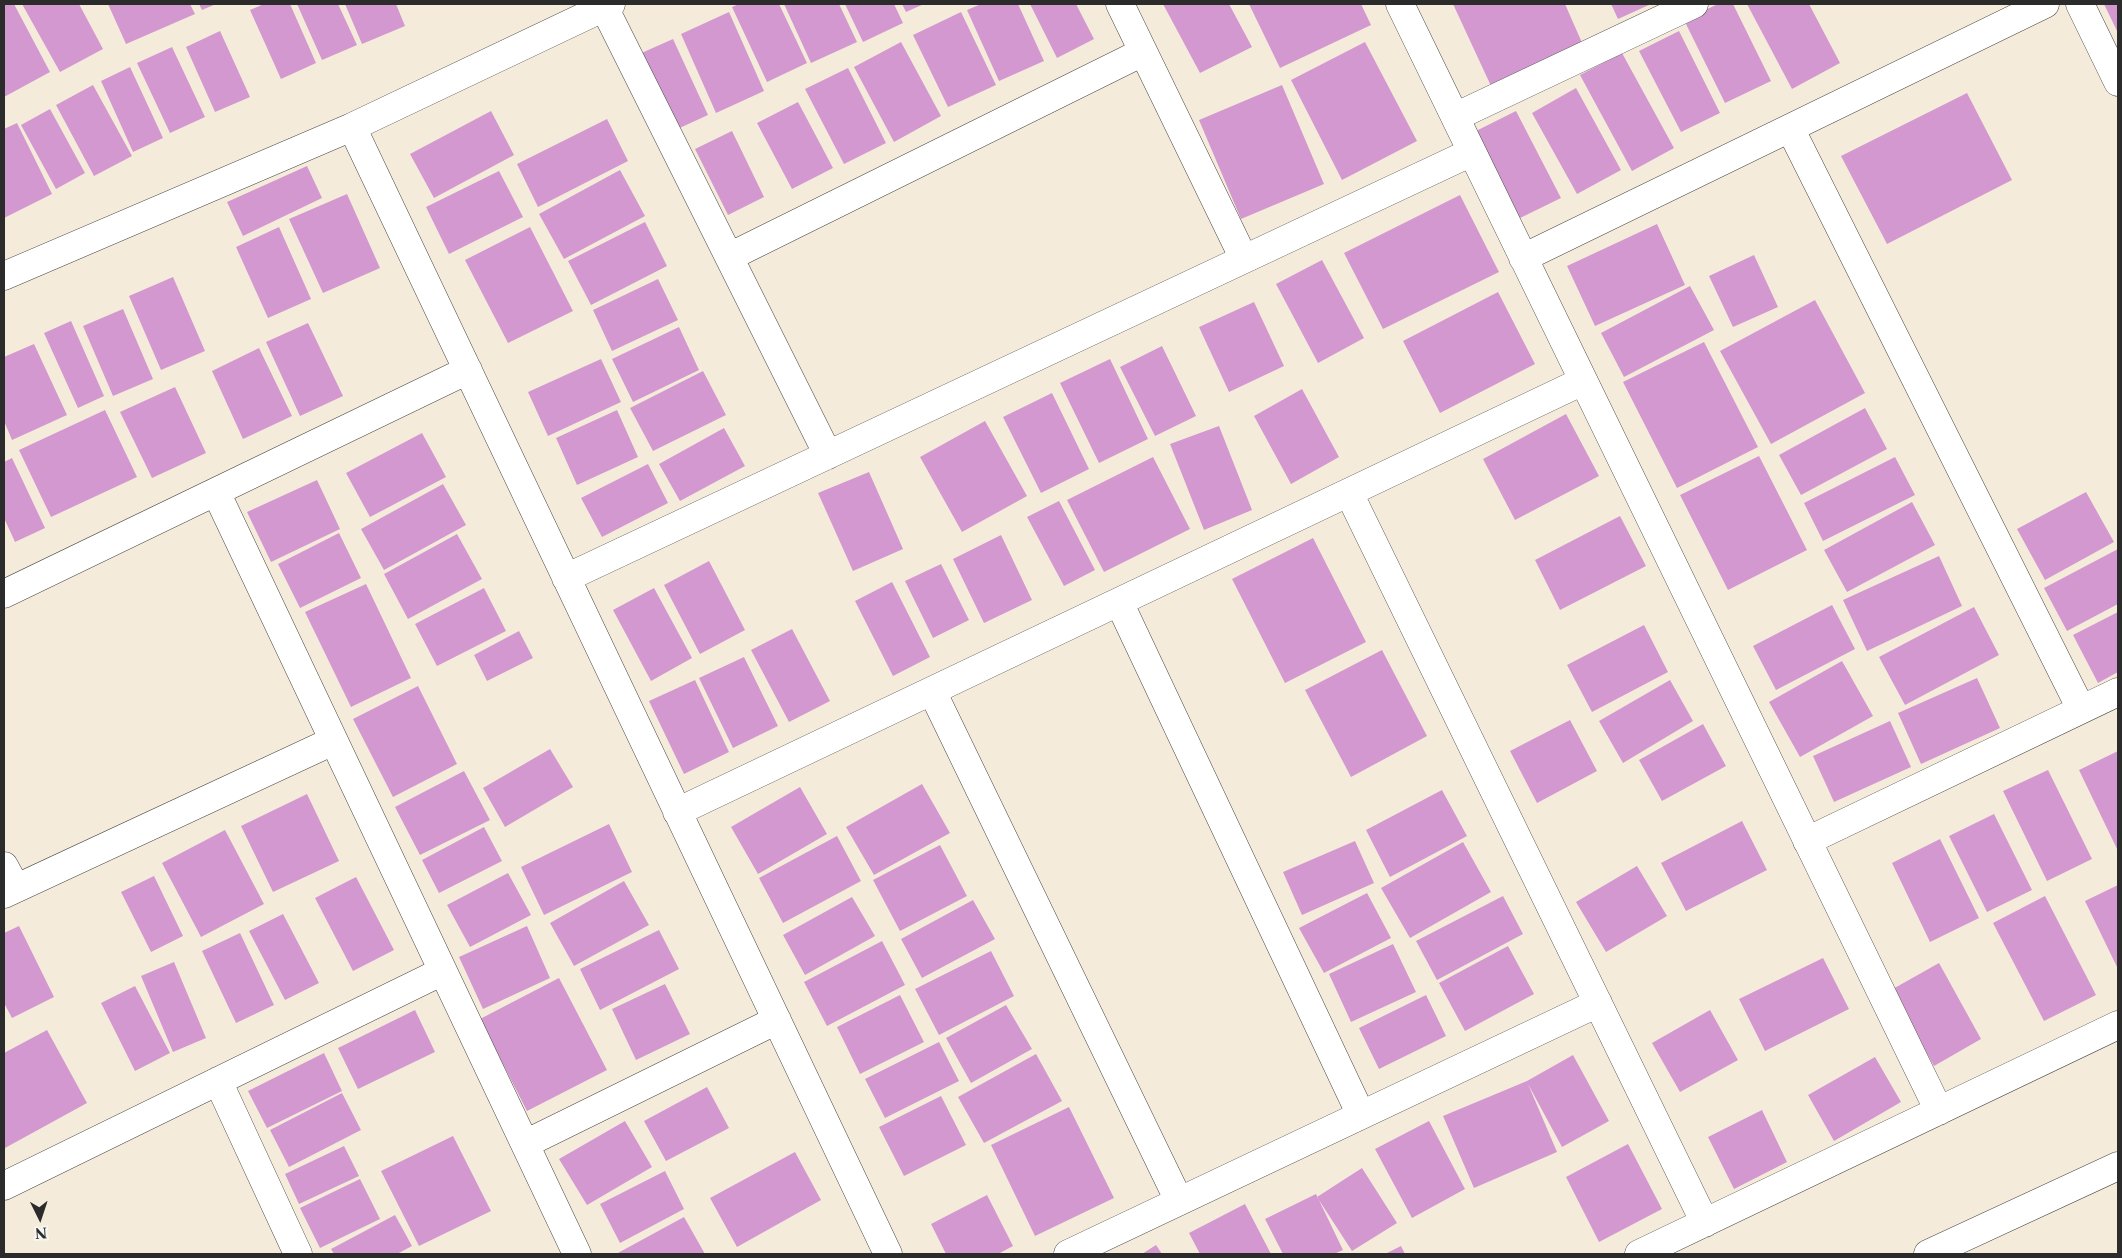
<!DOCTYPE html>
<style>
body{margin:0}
#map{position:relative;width:2122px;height:1258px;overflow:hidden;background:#f5ebdb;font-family:"Libre Caslon Text",serif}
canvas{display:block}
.frame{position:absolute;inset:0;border:5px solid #2b2b2b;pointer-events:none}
.north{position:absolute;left:15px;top:1193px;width:50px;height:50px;-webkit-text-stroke:4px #f6f6f2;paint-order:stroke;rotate:176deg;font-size:14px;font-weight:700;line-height:20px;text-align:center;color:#2b2b2b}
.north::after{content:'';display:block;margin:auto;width:18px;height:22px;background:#2b2b2b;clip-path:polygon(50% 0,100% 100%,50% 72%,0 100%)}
</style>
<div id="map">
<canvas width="2122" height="1258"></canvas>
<div class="frame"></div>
<div class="north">N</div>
</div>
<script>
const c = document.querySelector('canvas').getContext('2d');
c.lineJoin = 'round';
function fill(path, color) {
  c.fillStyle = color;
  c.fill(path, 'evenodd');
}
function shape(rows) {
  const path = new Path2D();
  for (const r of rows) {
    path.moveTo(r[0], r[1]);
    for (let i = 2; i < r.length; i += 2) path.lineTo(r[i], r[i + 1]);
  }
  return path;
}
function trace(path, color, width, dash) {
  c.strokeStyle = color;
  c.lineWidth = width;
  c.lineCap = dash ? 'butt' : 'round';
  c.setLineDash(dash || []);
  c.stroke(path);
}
fill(shape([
 [4,4,14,4,50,72,4,97],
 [22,4,79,4,103,49,60,72],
 [108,4,190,4,195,14,126,44],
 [199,4,216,4,202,10],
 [264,4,290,4,316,63,281,79,250,10],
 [297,4,338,4,357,45,322,60],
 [345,4,396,4,405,26,362,44],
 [739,4,779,4,807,63,767,82,732,7],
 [784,4,839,4,857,42,811,63],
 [845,4,894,4,903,23,863,42],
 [902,4,924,4,906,12],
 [981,4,1018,4,1044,61,999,81,967,10],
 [1030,4,1076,4,1094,39,1057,58],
 [1163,4,1229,4,1252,47,1200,73],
 [1249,4,1361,4,1371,25,1280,68],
 [1453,4,1565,4,1583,45,1491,86],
 [1611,4,1651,4,1618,19],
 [1718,4,1733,4,1771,81,1725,103,1684,20],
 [1747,4,1809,4,1840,63,1792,89],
 [2104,4,2118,4,2118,33],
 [729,12,764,91,716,113,681,34],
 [961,12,996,85,948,107,913,35],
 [220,31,250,97,215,112,186,47],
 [1679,31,1720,113,1681,132,1639,51],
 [673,39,708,115,673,131,637,55],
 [901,42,941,116,894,142,854,67],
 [1365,42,1417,141,1342,180,1291,80],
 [172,47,205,117,170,133,137,63],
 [1622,53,1674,148,1632,171,1580,75],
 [130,67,163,138,133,152,101,81],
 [848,68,886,143,844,164,805,89],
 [93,85,132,156,94,176,56,105],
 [1282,85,1324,184,1241,219,1199,120],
 [1576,88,1621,170,1577,194,1532,113],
 [1967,93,2012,180,1887,244,1841,156],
 [798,102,833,168,792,189,757,123],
 [50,109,85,173,56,189,21,125],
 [491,111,514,155,434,198,410,154],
 [1516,111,1561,198,1516,220,1472,133],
 [607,119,628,161,538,207,517,164],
 [17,123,52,194,4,218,4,129],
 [732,131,764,197,728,215,695,149],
 [307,166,322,198,243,236,227,202],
 [620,170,645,216,564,259,539,214],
 [499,171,523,217,449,254,426,207],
 [347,194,380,268,323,293,289,219],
 [1460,195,1499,272,1383,329,1344,253],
 [645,222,667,266,591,305,568,261],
 [1657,224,1685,285,1595,326,1567,266],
 [279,227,311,299,268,318,236,247],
 [530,227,573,311,508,343,465,260],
 [1754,255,1778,307,1733,327,1709,276],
 [1322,260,1364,338,1318,363,1276,284],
 [173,277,205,351,161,370,129,296],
 [658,279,678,320,612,351,593,310],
 [1690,286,1714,330,1624,377,1601,333],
 [1498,292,1535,364,1440,413,1403,341],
 [1815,300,1865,393,1771,444,1720,351],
 [1254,302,1284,366,1229,392,1199,327],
 [123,309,153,379,113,396,83,326],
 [71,321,104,396,78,408,44,333],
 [308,323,343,396,300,416,266,342],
 [679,327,699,370,633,402,612,359],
 [1704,342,1758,447,1677,488,1623,382],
 [34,344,67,415,12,440,4,421,4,357],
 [1162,346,1196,416,1155,436,1120,367],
 [259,348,292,416,243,439,212,371],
 [601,359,621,402,548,436,528,392],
 [1110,359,1148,439,1099,463,1060,383],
 [703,371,726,415,653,451,630,408],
 [175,387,206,453,152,478,120,412],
 [1302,389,1339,457,1291,484,1254,416],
 [1052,393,1089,469,1041,493,1003,417],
 [1865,408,1887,449,1801,495,1779,455],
 [105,410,137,477,51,517,19,450],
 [617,410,638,457,577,485,556,438],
 [1566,414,1599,476,1515,520,1483,459],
 [985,421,1027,496,962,532,920,457],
 [1219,426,1252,510,1204,530,1170,444],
 [724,428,745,466,680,501,659,464],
 [422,433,446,477,370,517,346,473],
 [1759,456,1807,550,1728,590,1680,495],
 [1153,457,1190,529,1104,572,1067,500],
 [1895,457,1915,495,1823,541,1804,503],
 [12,458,45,528,15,542,4,518,4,462],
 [648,464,668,503,602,537,581,498],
 [869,472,903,549,853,571,818,493],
 [317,480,340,529,271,562,247,512],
 [443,484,466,525,384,570,361,529],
 [2086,492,2114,542,2045,580,2017,529],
 [1059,501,1095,570,1064,586,1027,517],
 [1912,502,1935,545,1847,592,1824,550],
 [1620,516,1646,566,1560,610,1535,560],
 [339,533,361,578,300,608,278,564],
 [457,534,482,579,408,619,384,574],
 [1001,535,1032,600,984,623,953,559],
 [1313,538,1366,642,1285,683,1232,579],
 [2118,549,2118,604,2067,631,2044,588],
 [1939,556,1962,606,1867,651,1843,600],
 [709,561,745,630,700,654,664,585],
 [941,564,969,620,933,638,905,581],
 [892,582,930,657,893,676,855,601],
 [366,584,411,678,351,707,305,612],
 [484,588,506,631,437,666,415,624],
 [654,588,692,658,651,681,613,610],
 [1832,605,1855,649,1776,690,1753,646],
 [1974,607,1999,655,1905,705,1879,657],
 [2118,612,2118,672,2098,683,2073,635],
 [1644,625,1668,672,1592,712,1567,665],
 [792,629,830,701,789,722,751,650],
 [519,631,533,658,487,681,474,655],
 [1382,650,1427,736,1351,777,1305,690],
 [744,657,778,726,733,748,699,678],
 [1842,661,1873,716,1800,757,1769,702],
 [1977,678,2000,728,1921,764,1898,713],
 [695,680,729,752,684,774,649,701],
 [1670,680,1693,721,1623,763,1599,721],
 [418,686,457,764,393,797,353,719],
 [1570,720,1597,771,1537,803,1510,751],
 [1890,721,1911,767,1834,802,1813,756],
 [1703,724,1726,766,1662,801,1639,760],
 [550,749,573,787,505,827,483,788],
 [2118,751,2118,851,2079,770],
 [2048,770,2092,859,2047,881,2003,791],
 [464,771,490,820,420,855,395,807],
 [922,784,950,833,874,875,846,827],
 [800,787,827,834,758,874,731,827],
 [1442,790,1467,836,1390,877,1366,830],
 [307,794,339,861,273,892,241,826],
 [1994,814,2032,890,1987,912,1949,836],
 [1742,821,1767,870,1686,911,1661,863],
 [609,824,632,872,544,915,521,867],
 [484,827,502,861,439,893,422,860],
 [225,830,264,904,201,937,162,863],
 [837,836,861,881,783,923,759,878],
 [1940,839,1979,918,1930,942,1892,863],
 [1355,841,1374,883,1302,915,1283,872],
 [1463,842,1491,892,1410,938,1381,888],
 [940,845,967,896,900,931,873,880],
 [1637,866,1667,916,1606,952,1576,902],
 [508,873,531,915,470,947,447,905],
 [154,876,183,936,151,952,121,892],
 [356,877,394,950,353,971,315,898],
 [624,881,649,925,574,966,550,923],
 [2118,885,2118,969,2085,901],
 [1367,893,1391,938,1324,973,1299,928],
 [1503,896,1523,934,1437,980,1416,941],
 [2045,896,2096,995,2044,1021,1993,923],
 [852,897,875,936,805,975,783,935],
 [973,900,995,939,922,978,901,939],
 [283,914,319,983,285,1000,249,931],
 [19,926,54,997,12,1018,4,1003,4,933],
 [527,926,550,978,483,1009,459,957],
 [659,930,679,969,600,1010,580,969],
 [240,933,274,1005,236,1023,202,951],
 [882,941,905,985,827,1026,804,982],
 [1393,944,1416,992,1351,1022,1329,974],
 [1508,946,1534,994,1465,1031,1439,983],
 [991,951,1014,996,939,1035,915,989],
 [1823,958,1849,1009,1765,1051,1739,999],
 [174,962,206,1038,173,1052,141,976],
 [1939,963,1981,1039,1934,1066,1891,990],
 [559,978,607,1070,527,1111,480,1019],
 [665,984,690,1034,636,1060,612,1009],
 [135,986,170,1053,135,1071,101,1003],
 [900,995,924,1042,860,1074,837,1027],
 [1426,995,1446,1036,1379,1069,1359,1028],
 [1006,1005,1032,1049,971,1083,946,1038],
 [415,1010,435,1052,358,1089,338,1048],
 [1710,1010,1738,1060,1680,1092,1652,1043],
 [47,1030,87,1103,5,1148,4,1053],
 [939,1042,959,1081,885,1118,865,1079],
 [324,1053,342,1091,267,1128,248,1091],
 [1036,1054,1062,1101,984,1143,958,1097],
 [1573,1055,1609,1121,1562,1147,1528,1084,1557,1152,1474,1188,1443,1116,1527,1081],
 [1875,1057,1901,1102,1834,1141,1808,1095],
 [707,1087,729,1128,666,1161,644,1121],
 [342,1093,361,1130,289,1167,270,1130],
 [941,1096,966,1145,904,1176,879,1127],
 [1069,1107,1114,1198,1035,1236,991,1145],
 [1762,1110,1787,1162,1734,1189,1708,1137],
 [625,1121,652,1167,587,1205,559,1159],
 [1429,1121,1465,1189,1412,1218,1375,1149],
 [453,1136,491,1211,419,1246,381,1171],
 [1628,1144,1662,1209,1599,1242,1566,1177],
 [344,1146,359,1176,299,1204,285,1174],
 [795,1152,821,1200,737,1247,710,1198],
 [1362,1168,1397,1223,1352,1251,1317,1197],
 [665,1171,684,1209,620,1243,600,1204],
 [360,1179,380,1219,320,1248,300,1208],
 [1316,1194,1343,1250,1334,1254,1283,1254,1265,1219],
 [987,1195,1013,1246,998,1254,946,1254,931,1224],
 [1245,1204,1271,1254,1200,1254,1189,1233],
 [395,1215,412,1246,397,1254,334,1254,331,1249],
 [684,1217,705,1254,616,1254],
 [1156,1245,1162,1254,1142,1254],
 [1401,1246,1405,1254,1385,1254]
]), '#d398d0');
const street = shape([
 [1120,4,1244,259],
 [1400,4,1939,1111],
 [2080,4,2118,82],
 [604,7,828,455],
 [1455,117,1694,4],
 [352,127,888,1254],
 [1790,128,2081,709],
 [729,257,1143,52],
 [1523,258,2045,4],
 [4,276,352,127,611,4],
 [216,492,577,1254],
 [1349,493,1705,1223],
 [566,578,1472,152],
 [4,594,468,370],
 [1119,602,1361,1115],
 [932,691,1179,1201],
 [677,812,1583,381],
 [1807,841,2118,692],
 [4,866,16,888],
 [4,894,333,741],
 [218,1081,298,1254],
 [525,1144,777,1020],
 [4,1186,443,971],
 [1068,1254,1598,1003],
 [1639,1254,2118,1025]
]);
const secondary = shape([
 [1928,1254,2118,1166]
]);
trace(street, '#494845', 29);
trace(secondary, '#494845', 29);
trace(street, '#fff', 28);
trace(secondary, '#fff', 28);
</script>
